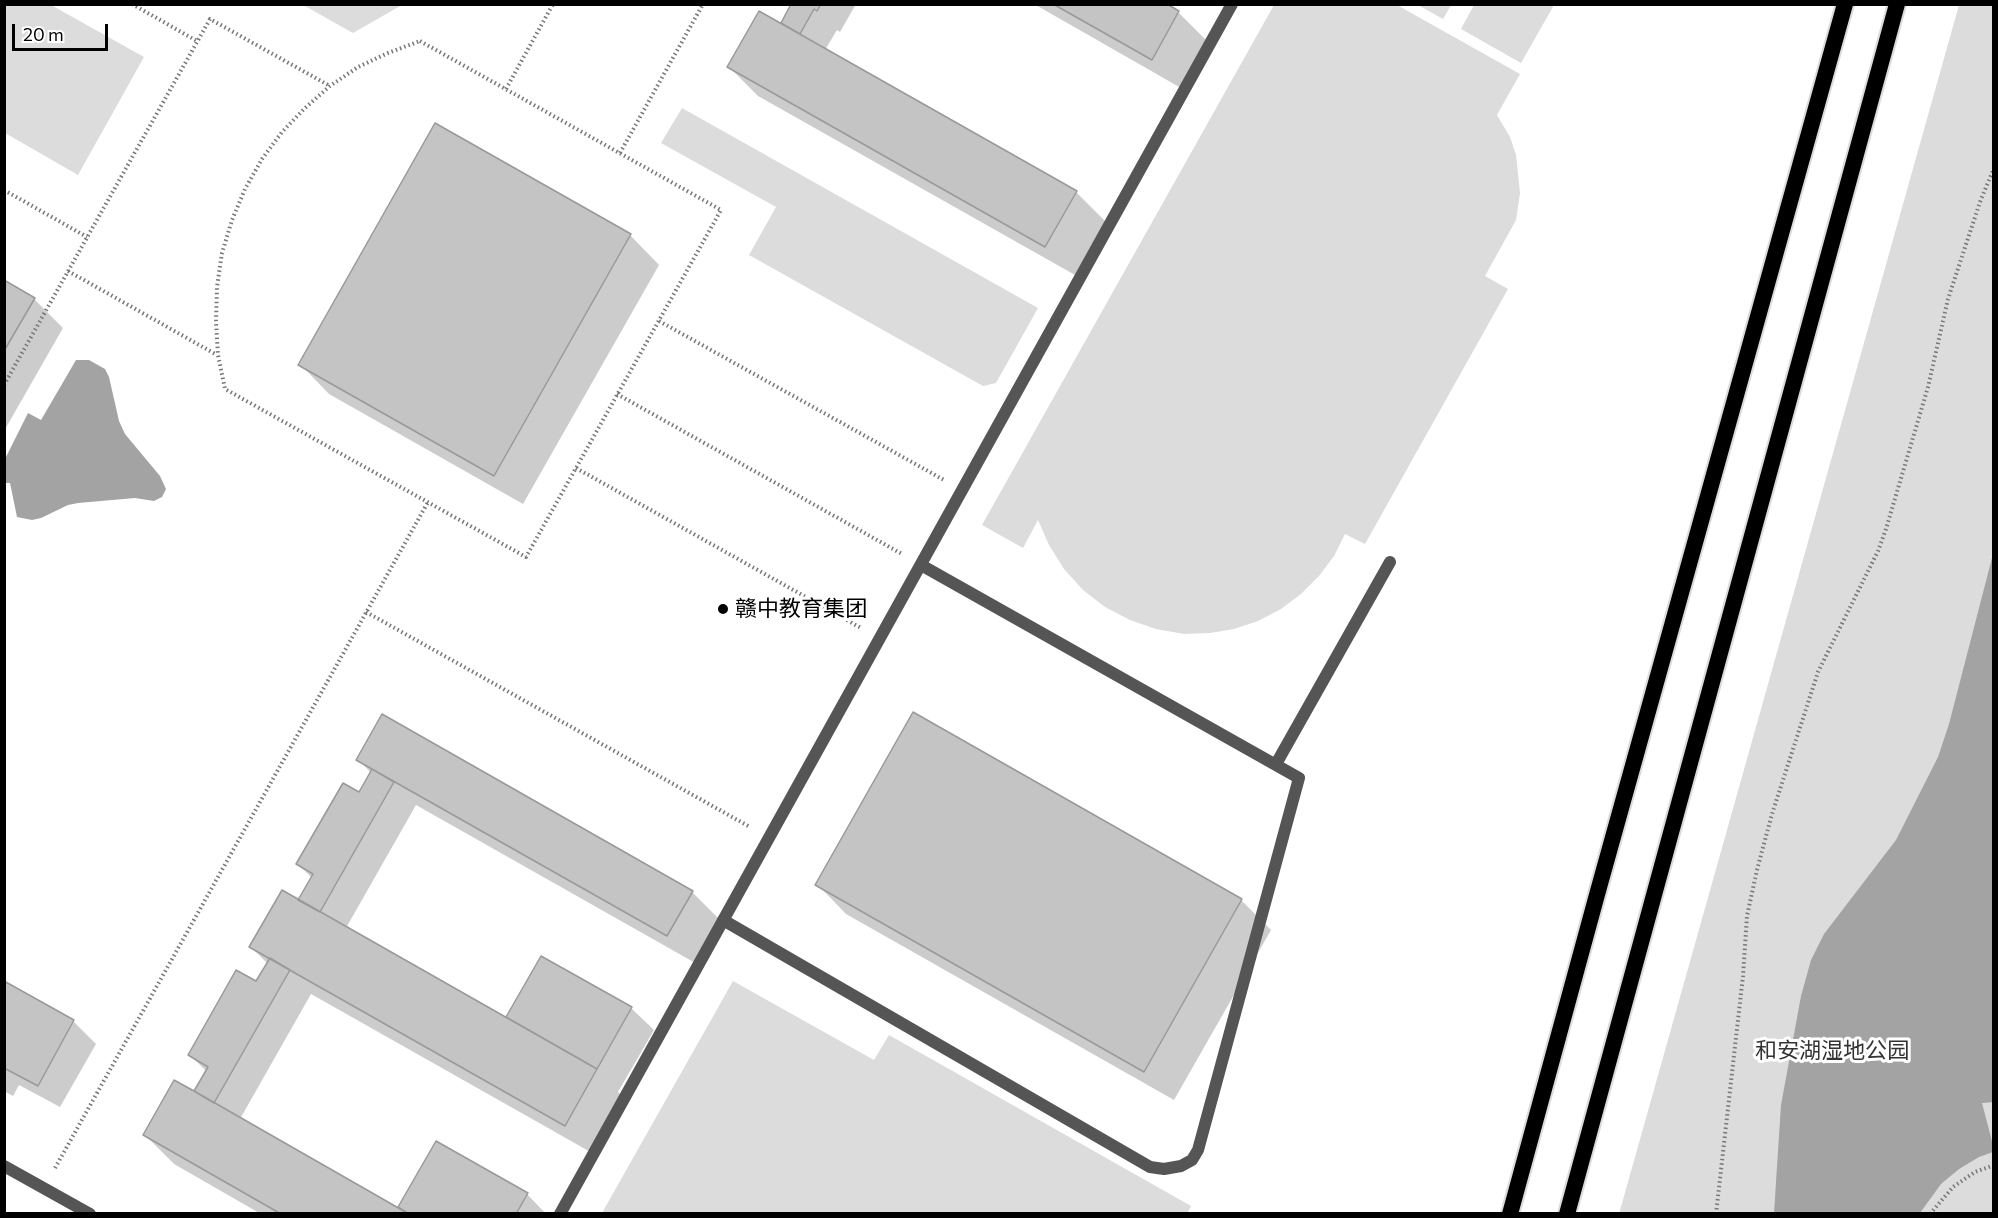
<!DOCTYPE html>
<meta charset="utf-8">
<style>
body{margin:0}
#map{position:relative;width:1998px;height:1218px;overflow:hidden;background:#fff;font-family:Commissioner,sans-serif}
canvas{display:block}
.frame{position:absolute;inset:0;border:6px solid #000;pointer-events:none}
.scale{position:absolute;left:12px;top:24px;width:96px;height:27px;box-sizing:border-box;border:3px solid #000;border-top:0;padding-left:8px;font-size:18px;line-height:21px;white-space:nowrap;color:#000;-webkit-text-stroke:4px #fff;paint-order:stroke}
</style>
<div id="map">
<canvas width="1998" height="1218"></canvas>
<div class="frame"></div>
<div class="scale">20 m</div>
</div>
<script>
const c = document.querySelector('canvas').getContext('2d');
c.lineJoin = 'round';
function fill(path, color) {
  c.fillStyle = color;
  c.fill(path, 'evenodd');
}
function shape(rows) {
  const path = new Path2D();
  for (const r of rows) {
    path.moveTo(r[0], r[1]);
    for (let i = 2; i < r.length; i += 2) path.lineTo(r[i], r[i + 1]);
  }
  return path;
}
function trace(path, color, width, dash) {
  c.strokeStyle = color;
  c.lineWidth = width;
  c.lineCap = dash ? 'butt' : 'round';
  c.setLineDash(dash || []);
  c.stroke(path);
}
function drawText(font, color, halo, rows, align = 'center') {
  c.font = font + ' Commissioner,"Noto Sans SC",sans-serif';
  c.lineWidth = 6;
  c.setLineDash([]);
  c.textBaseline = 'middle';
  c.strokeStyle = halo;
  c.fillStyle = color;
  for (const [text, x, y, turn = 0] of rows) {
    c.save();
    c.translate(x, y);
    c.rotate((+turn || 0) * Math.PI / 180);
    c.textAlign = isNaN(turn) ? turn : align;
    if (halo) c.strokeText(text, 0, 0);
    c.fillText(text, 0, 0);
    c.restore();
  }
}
fill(shape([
 [5,4,51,5,144,57,78,175,5,133],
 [303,5,402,5,353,33],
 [1274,5,1397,5,1520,74,1497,115,1510,137,1516,155,1520,193,1516,220,1485,276,1508,289,1365,544,1345,534,1334,556,1319,576,1301,594,1281,609,1258,621,1234,629,1210,633,1184,634,1156,629,1130,620,1105,607,1083,590,1064,569,1049,545,1038,520,1023,548,982,525],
 [1418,5,1451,5,1443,19],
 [1474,5,1474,4,1554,5,1521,63,1461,29],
 [1959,5,1993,5,1993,1213,1619,1214],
 [682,108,1038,308,996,383,983,386,749,255,776,207,661,143],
 [733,981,874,1060,889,1035,1191,1206,1187,1214,602,1213]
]), '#dcdcdc');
fill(shape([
 [76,360,89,360,105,369,109,377,119,421,125,434,160,476,166,489,162,497,154,501,135,498,78,503,68,505,41,518,32,520,17,517,10,483,5,483,5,459,28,413,41,420],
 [1993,554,1994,1102,1982,1103,1993,1145,1993,1152,1979,1157,1959,1169,1941,1184,1920,1213,1774,1213,1781,1105,1801,996,1811,960,1824,934,1896,840,1938,757,1949,724]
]), '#a3a3a3');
fill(shape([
 [791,4,856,4,840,32,837,30,825,50,1076,192,1105,221,1075,275,758,96,729,67,788,28,783,23],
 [1034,4,1164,4,1178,12,1208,42,1181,88],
 [630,235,659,265,523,504,329,394,300,364],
 [4,282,34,299,63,328,4,431],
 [914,714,1241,900,1271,930,1174,1100,846,914,817,884],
 [358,759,692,892,721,921,697,964,416,805,346,928,507,1019,541,958,631,1008,654,1030,618,1092,625,1099,594,1154,311,994,240,1119,399,1209,437,1143,527,1194,546,1214,261,1214,174,1164,145,1135,200,1097,207,1072,190,1055,257,983,268,964,251,947,299,901,312,878,298,864,360,794,371,773],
 [4,982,74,1022,96,1044,60,1107,19,1085,13,1096,4,1091]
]), '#0003');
const building = shape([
 [791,4,821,4,817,11,814,9,800,34,781,23,791,4],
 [1053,4,1167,4,1179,11,1152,60,1053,4],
 [759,11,1077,191,1045,247,727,67,759,11],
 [435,123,631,234,494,476,298,365,435,123],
 [4,280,35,298,4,351,4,280],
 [913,712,1242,899,1144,1072,815,885,913,712],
 [382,714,693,891,667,936,356,760,382,714],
 [372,769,394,782,320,912,298,900,313,874,296,864,343,783,359,792,372,769],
 [282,890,597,1069,565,1126,249,947,282,890],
 [541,956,632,1007,597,1069,506,1017,541,956],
 [270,958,290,970,214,1103,194,1091,208,1067,188,1055,236,970,256,981,270,958],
 [4,981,74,1020,38,1086,4,1068,4,981],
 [174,1080,194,1091,409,1214,281,1214,143,1135,174,1080],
 [436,1141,528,1193,516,1214,409,1214,398,1207,436,1141]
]);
fill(building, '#c4c4c4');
trace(building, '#999', 1.5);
const trunk = shape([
 [1510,1214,1598,891,1845,4],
 [1567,1214,1897,4]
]);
trace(trunk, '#dbdbdb', 20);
trace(shape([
 [132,4,197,41],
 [420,41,721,210,526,557,225,389,218,355,216,321,217,287,222,253,232,220,245,189,262,159,282,132,305,108,330,86,358,67,388,53,420,41],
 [506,89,553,4],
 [620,153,703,4],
 [4,190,87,237],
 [68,271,217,355],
 [659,321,944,480],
 [4,385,210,19,330,86],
 [617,394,902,554],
 [576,468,861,628],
 [366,612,750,827],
 [55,1168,428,502],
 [1716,1214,1743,976,1747,916,1757,870,1772,814,1818,672,1878,551,1886,529,1928,387,1948,299,1980,202,1994,168],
 [1930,1214,1953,1187,1975,1172,1994,1165]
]), '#777', 4, [1.5, 3]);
trace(shape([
 [1276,764,1390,562],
 [723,920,1150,1167,1164,1169,1181,1166,1192,1160,1198,1150,1299,778,921,565],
 [4,1166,90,1214],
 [560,1214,1232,4]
]), '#555', 12);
trace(trunk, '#000', 16);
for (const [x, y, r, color] of [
 [723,609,6,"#000"]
]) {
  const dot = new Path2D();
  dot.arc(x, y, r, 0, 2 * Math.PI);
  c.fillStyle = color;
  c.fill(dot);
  trace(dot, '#fff', 2);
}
drawText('22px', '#000', '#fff', [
 ["赣中教育集团",735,609]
], 'left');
drawText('22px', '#333', '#fff', [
 ["和安湖湿地公园",1832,1051]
]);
</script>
